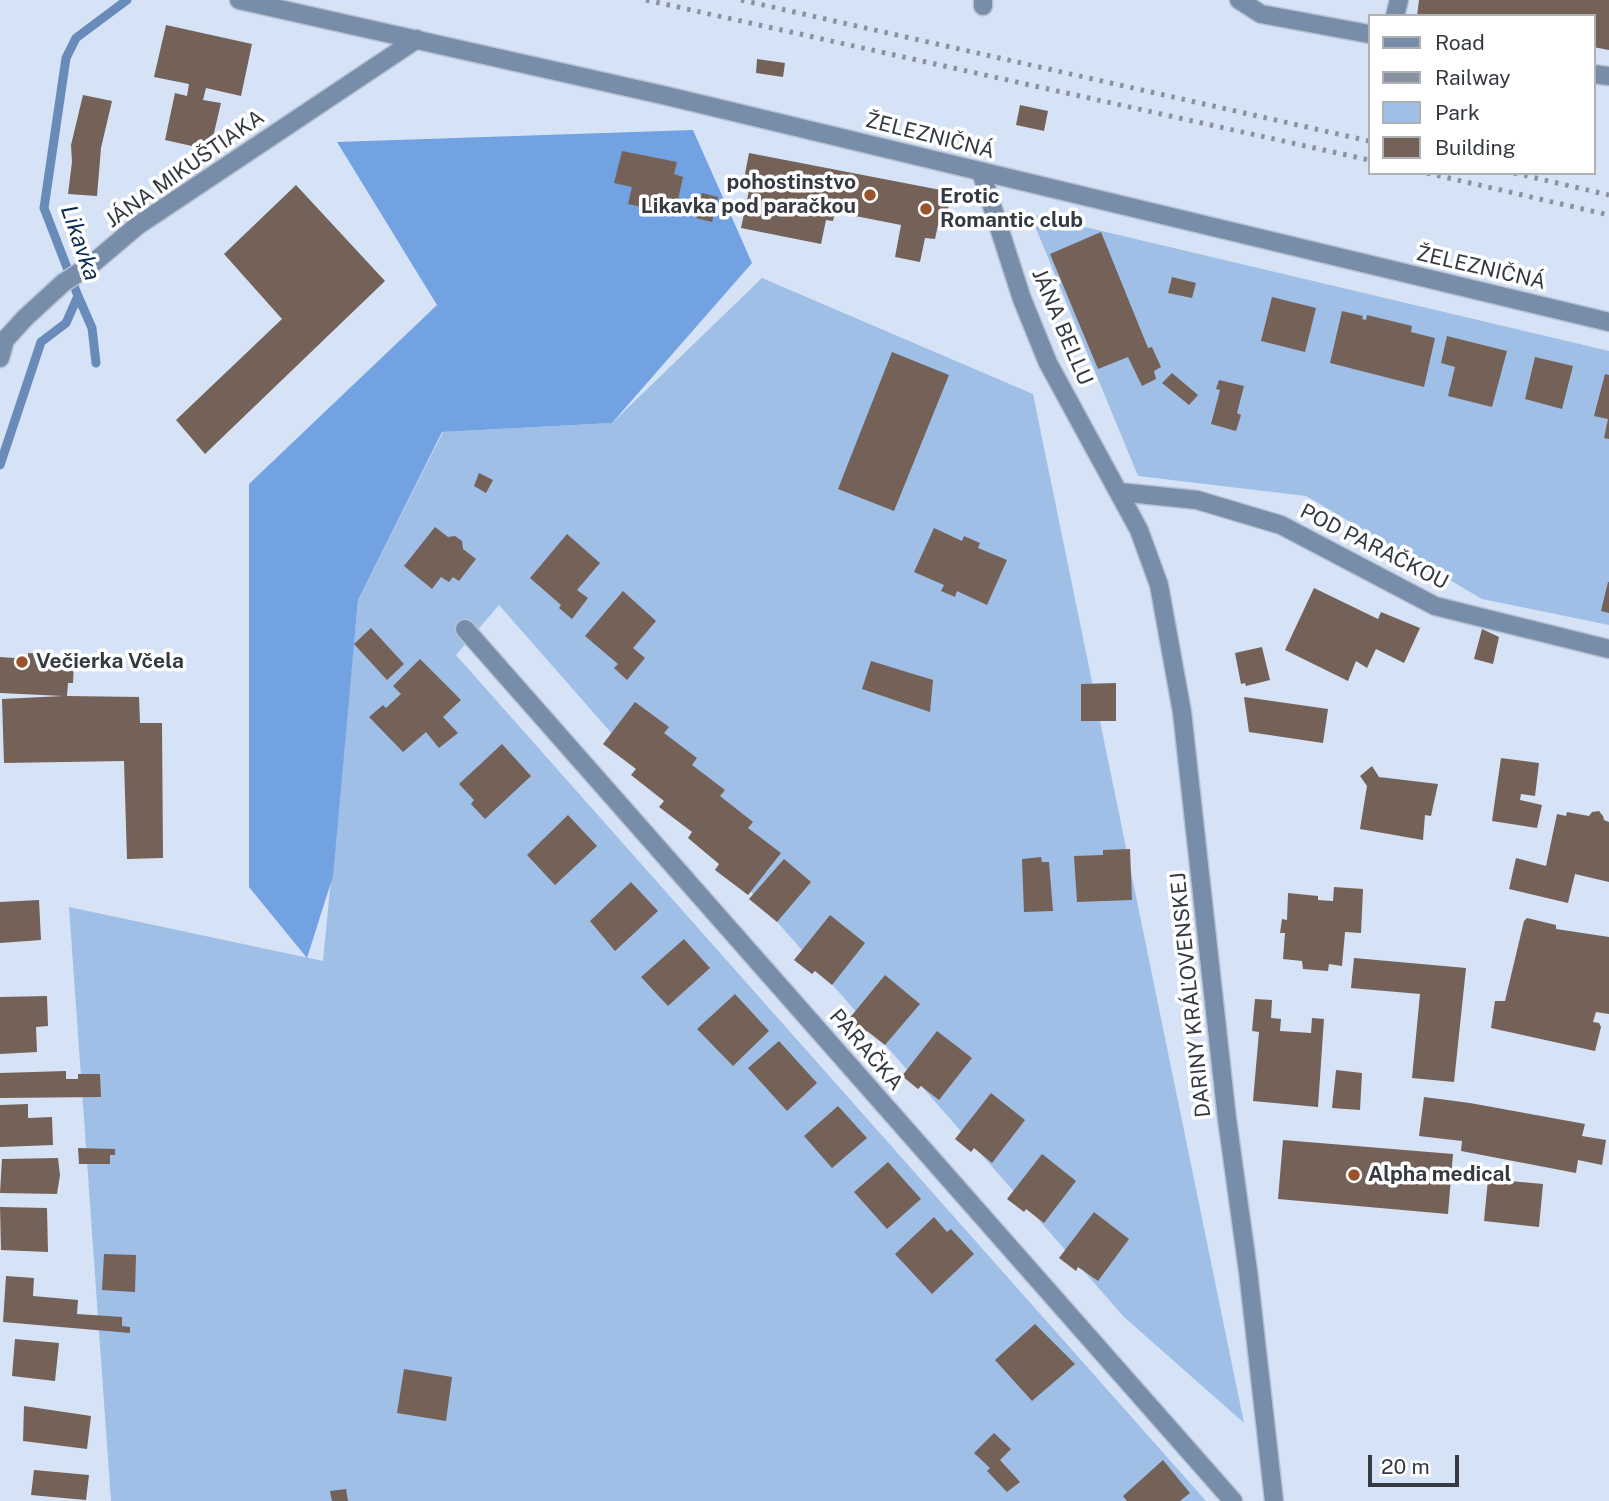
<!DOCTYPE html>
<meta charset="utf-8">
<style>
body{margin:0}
#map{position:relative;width:1609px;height:1501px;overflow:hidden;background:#d6e3f6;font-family:"Public Sans",sans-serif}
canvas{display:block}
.legend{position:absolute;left:1368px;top:14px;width:228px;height:161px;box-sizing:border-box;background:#fff;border:2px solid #aeb0b3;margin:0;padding:9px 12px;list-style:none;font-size:21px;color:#353a42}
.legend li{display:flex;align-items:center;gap:14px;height:35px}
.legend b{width:35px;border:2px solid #aeb0b3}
.scale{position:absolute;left:1368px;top:1455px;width:91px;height:32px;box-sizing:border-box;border:4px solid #353a42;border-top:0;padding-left:9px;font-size:21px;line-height:24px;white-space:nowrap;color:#353a42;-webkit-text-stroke:5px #fff;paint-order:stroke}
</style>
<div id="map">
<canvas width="1609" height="1501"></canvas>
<ul class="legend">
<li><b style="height:9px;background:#788da9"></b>Road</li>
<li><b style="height:9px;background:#8992a0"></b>Railway</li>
<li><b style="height:19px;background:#a0bfe7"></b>Park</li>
<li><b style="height:19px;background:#746157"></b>Building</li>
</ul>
<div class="scale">20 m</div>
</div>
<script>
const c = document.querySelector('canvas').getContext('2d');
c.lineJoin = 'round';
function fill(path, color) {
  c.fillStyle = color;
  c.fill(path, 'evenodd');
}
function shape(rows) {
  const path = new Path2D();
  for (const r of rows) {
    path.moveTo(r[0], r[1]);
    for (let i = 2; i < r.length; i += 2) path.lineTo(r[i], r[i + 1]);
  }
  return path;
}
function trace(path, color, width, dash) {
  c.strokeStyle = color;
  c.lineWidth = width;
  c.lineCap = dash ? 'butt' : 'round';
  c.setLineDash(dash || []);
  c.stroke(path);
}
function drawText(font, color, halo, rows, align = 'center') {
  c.font = font + ' "Public Sans",sans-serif';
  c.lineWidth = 7;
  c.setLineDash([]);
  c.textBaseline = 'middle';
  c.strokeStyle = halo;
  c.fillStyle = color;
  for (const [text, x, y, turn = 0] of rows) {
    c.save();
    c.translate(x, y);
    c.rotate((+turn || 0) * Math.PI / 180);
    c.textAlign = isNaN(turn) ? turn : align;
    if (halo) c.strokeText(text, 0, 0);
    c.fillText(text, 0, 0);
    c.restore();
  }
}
fill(shape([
 [1030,214,1609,351,1609,625,1482,599,1306,496,1138,476],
 [762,278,1033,394,1244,1423,1124,1317,499,605,456,655,1206,1501,111,1501,69,907,323,961,358,600,443,432,612,423]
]), '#a0bfe7');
fill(shape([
 [693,130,752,263,612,423,442,432,358,600,333,876,307,958,249,887,249,484,437,305,337,142]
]), '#72a2e1');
trace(shape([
 [78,296,92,328,96,363],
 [0,465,41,342,66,323,78,296,44,208,66,58,76,38,127,0]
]), '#688bba', 9);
fill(shape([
 [1419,0,1609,0,1609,50,1593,47,1593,16,1417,16],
 [166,25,252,44,241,96,206,88,203,100,221,103,210,150,165,140,175,93,187,96,189,84,154,77],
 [757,59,785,63,783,77,756,73],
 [83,95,112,101,101,148,97,196,68,194,72,162,71,145],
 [1020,105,1048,111,1044,131,1016,125],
 [622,151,677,162,674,174,683,177,678,200,669,199,666,212,628,204,632,187,614,183],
 [749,153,951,192,945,226,938,225,935,239,925,238,920,262,895,257,901,225,835,212,833,221,826,220,821,244,741,228,751,181,744,179],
 [296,185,385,281,205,454,176,420,282,319,224,254],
 [702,193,718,197,712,222,696,218],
 [1101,232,1148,348,1152,347,1161,367,1154,371,1156,379,1142,386,1128,357,1098,369,1050,254],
 [1172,277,1196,283,1192,298,1168,293],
 [1272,297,1316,308,1305,352,1261,341],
 [1342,311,1363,316,1362,319,1366,320,1367,315,1412,326,1411,332,1435,338,1424,387,1330,363],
 [1447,336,1507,351,1492,407,1448,396,1455,367,1441,363],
 [892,352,949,375,894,511,838,489],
 [1535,357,1573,366,1562,409,1525,399],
 [1172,373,1198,395,1189,405,1162,383],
 [1605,374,1609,375,1609,439,1604,438,1608,419,1594,416],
 [1219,380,1244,386,1237,413,1241,415,1236,431,1211,424,1220,390,1216,389],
 [479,473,493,480,486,493,474,486],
 [435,527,448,537,455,536,462,541,463,549,476,559,459,581,453,577,449,582,441,577,432,589,404,566],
 [934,528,962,541,964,536,980,543,978,548,1007,560,987,605,957,591,955,597,941,591,944,585,914,572],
 [567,534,600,563,577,590,588,598,572,619,559,608,561,605,530,578],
 [1608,582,1609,582,1609,613,1601,611],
 [1314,588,1378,619,1381,612,1420,628,1404,663,1376,649,1367,668,1356,661,1348,681,1285,650],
 [623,591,656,621,633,648,645,658,627,680,614,668,618,664,585,636],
 [371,628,404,664,387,680,354,644],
 [1482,629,1499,637,1493,664,1474,659],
 [1262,647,1270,680,1246,686,1245,683,1241,684,1235,653],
 [28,653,45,654,45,660,74,661,73,683,68,683,67,696,139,697,140,723,162,723,163,858,127,859,124,761,4,763,2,699,63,696,0,693,0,657,28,659],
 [420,659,461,700,443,717,458,733,439,748,426,732,403,752,369,717,383,705,386,708,401,694,393,686],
 [871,661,933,680,930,712,862,689],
 [1116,683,1116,721,1081,721,1081,684],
 [1244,697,1328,709,1323,743,1249,732],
 [635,702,669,727,664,733,697,758,692,765,725,790,720,796,753,822,748,828,781,853,748,895,715,870,719,864,688,838,692,832,659,807,664,801,631,775,636,769,603,744],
 [502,744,531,776,485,819,471,804,474,800,459,784],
 [1501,758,1539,763,1535,796,1521,794,1520,800,1542,805,1537,828,1492,821],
 [1372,766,1379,777,1438,784,1431,816,1425,815,1423,840,1360,829,1367,786,1360,776],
 [1599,811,1603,816,1604,820,1609,822,1609,882,1575,874,1568,903,1509,889,1516,858,1546,866,1557,814,1566,816,1567,812,1589,816,1592,812],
 [568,815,597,846,555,885,527,855],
 [1130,849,1132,900,1077,902,1074,856,1103,855,1103,850],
 [1041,857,1042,862,1049,862,1053,911,1024,912,1022,859],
 [784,859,811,882,777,922,749,899],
 [631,882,658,911,615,951,590,921],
 [1334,887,1363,889,1361,933,1345,932,1342,966,1329,964,1328,971,1303,969,1302,961,1283,959,1285,933,1280,933,1282,919,1287,920,1288,893,1318,896,1318,900,1333,901],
 [39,900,41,940,0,943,0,902],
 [830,915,865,943,832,985,815,971,812,974,794,960],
 [1527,918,1556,925,1556,929,1609,937,1609,1014,1596,1012,1593,1022,1599,1023,1601,1027,1595,1051,1491,1028,1495,1001,1505,1001,1524,921],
 [684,939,710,968,668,1006,641,977],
 [1354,958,1466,968,1454,1082,1412,1078,1420,994,1351,988],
 [885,975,920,1004,885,1045,867,1031,864,1034,848,1020],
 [735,994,769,1031,733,1066,697,1029],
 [47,996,48,1026,36,1027,37,1052,0,1054,0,997],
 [1255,999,1272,1000,1271,1018,1281,1019,1280,1031,1311,1033,1312,1018,1324,1019,1318,1107,1253,1101,1259,1032,1252,1031],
 [937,1031,972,1058,939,1100,921,1086,918,1089,902,1076],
 [779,1041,817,1083,787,1111,748,1068],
 [1336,1070,1362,1073,1360,1110,1332,1108],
 [66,1071,66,1079,78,1079,78,1074,100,1074,101,1097,0,1098,0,1073],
 [991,1093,1025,1120,992,1163,974,1148,971,1152,955,1139],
 [1424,1097,1470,1103,1585,1124,1582,1136,1606,1140,1602,1165,1578,1160,1576,1173,1461,1151,1462,1141,1419,1136],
 [28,1104,28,1118,52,1117,53,1145,0,1147,0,1105],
 [838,1106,867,1138,832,1168,804,1136],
 [1283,1140,1453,1154,1448,1214,1278,1199],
 [78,1148,115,1149,115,1155,110,1155,110,1164,79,1164],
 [1042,1154,1076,1181,1044,1223,1026,1209,1024,1212,1007,1199],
 [58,1158,60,1175,57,1194,0,1193,2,1159],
 [888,1162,921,1199,887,1229,854,1192],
 [1488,1179,1543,1184,1539,1227,1484,1221],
 [0,1207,47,1208,48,1252,1,1250],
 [1094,1212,1129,1239,1098,1281,1078,1267,1076,1271,1059,1258],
 [934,1217,947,1232,951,1229,974,1254,932,1294,895,1254],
 [104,1254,136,1255,135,1292,102,1290],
 [6,1276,34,1278,33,1296,78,1300,77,1314,122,1317,122,1326,130,1327,130,1333,3,1322],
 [1035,1324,1075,1364,1032,1401,995,1360],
 [15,1339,59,1343,55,1381,12,1376],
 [404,1369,452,1377,446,1421,397,1413],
 [24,1406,91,1416,87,1449,23,1441],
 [994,1433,1011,1449,1000,1460,1020,1482,1007,1492,987,1471,990,1468,974,1453],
 [1163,1460,1190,1493,1180,1501,1127,1501,1123,1496],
 [34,1470,89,1475,86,1500,31,1495],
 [346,1489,348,1501,332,1501,330,1491]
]), '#746157');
const minor = shape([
 [239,0,667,96,1609,322],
 [983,0,983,6],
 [1239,0,1261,14,1369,34],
 [1395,16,1399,0],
 [1593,74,1609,76],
 [981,172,1022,299,1048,363,1139,530,1159,585,1182,712,1227,1119,1248,1271,1274,1501],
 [0,358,5,340,25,318,63,283,92,264,137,226,417,39],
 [1119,492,1197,500,1281,525,1435,606,1609,649],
 [465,629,1233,1501]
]);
trace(minor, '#b6c1d2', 21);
trace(minor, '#788da9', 18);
trace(shape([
 [646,0,1369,160],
 [741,0,1369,141],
 [1427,173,1609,215],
 [1514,173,1609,195]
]), '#8992a0', 5, [3.5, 7]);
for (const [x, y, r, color] of [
 [870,195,7,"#9a542b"],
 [926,209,7,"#9a542b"],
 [22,662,7,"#9a542b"],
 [1354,1175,7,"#9a542b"]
]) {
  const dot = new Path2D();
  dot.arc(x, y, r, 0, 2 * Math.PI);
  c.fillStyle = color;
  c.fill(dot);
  trace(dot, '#fff', 2.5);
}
drawText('21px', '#353a42', '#fff', [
 ["ŽELEZNIČNÁ",930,136,14],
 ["JÁNA MIKUŠTIAKA",185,169,-35],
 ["ŽELEZNIČNÁ",1481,268,13],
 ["JÁNA BELLU",1062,327,67],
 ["POD PARAČKOU",1374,547,27],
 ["DARINY KRÁĽOVENSKEJ",1191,995,-96],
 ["PARAČKA",866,1050,49]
]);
drawText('bold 21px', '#353a42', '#fff', [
 ["pohostinstvo",856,183,"right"],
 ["Likavka pod paračkou",856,207,"right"],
 ["Erotic",940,197],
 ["Romantic club",940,221],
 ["Večierka Včela",36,662],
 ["Alpha medical",1368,1175]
], 'left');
drawText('italic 23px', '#082951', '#fff', [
 ["Likavka",80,243,71]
]);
</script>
